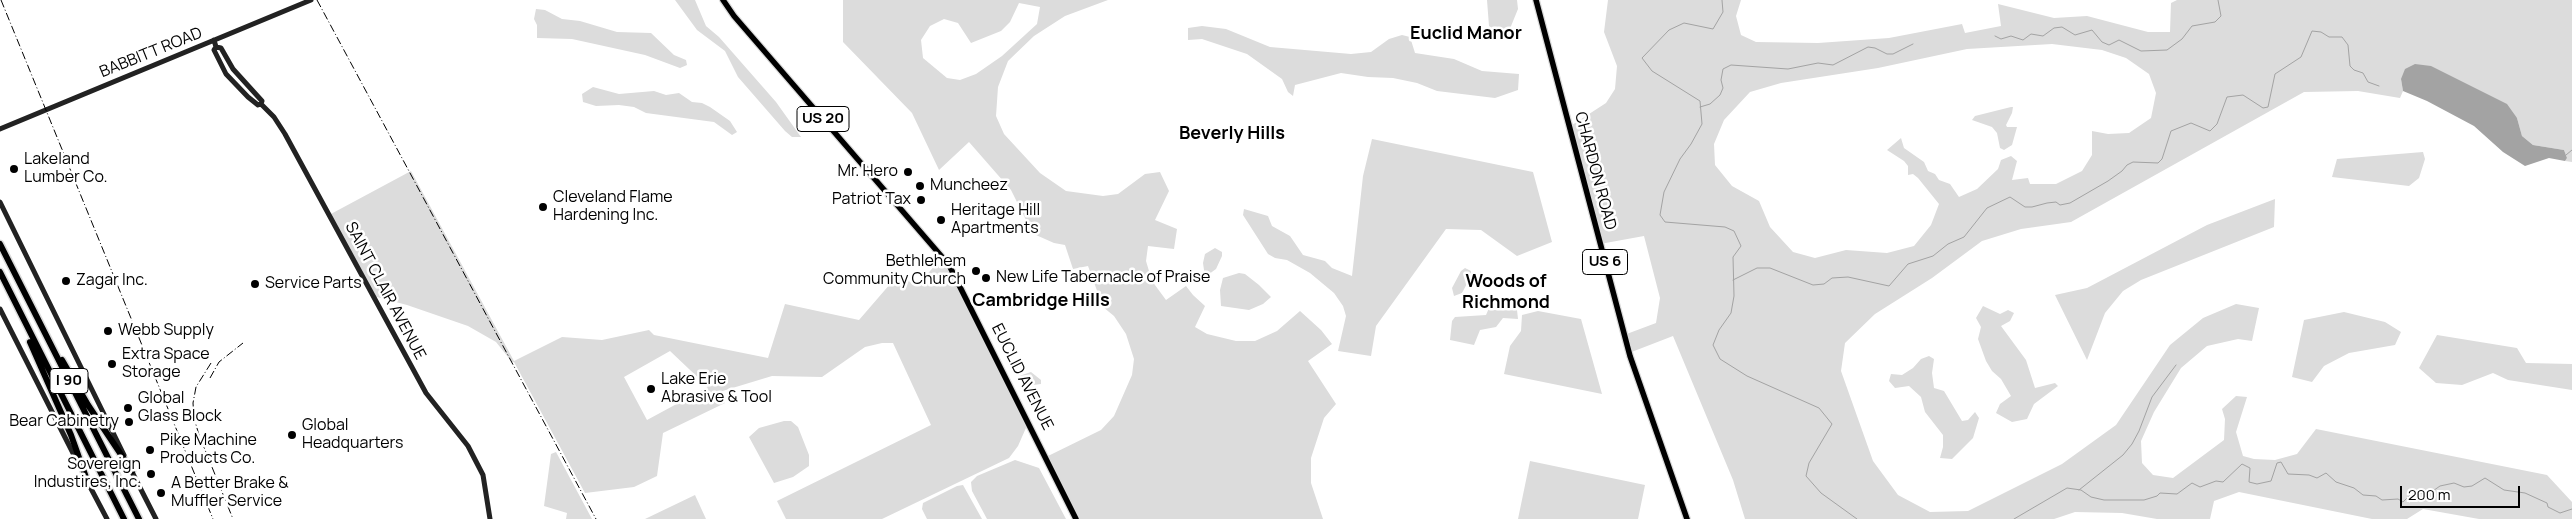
<!DOCTYPE html>
<style>
body{margin:0}
#map{position:relative;width:2572px;height:519px;overflow:hidden;background:#fff;font-family:Manrope,sans-serif}
canvas{display:block}
.scale{position:absolute;left:2400px;top:486px;width:120px;height:22px;box-sizing:border-box;border:2px solid #000;border-top:0;padding-left:6px;font-size:15px;line-height:18px;white-space:nowrap;color:#000;-webkit-text-stroke:4px #fff;paint-order:stroke}
</style>
<div id="map">
<canvas width="2572" height="519"></canvas>
<div class="scale">200 m</div>
</div>
<script>
const c = document.querySelector('canvas').getContext('2d');
c.lineJoin = 'round';
function fill(path, color) {
  c.fillStyle = color;
  c.fill(path, 'evenodd');
}
function shape(rows) {
  const path = new Path2D();
  for (const r of rows) {
    path.moveTo(r[0], r[1]);
    for (let i = 2; i < r.length; i += 2) path.lineTo(r[i], r[i + 1]);
  }
  return path;
}
function trace(path, color, width, dash) {
  c.strokeStyle = color;
  c.lineWidth = width;
  c.lineCap = dash ? 'butt' : 'round';
  c.setLineDash(dash || []);
  c.stroke(path);
}
function drawText(font, color, halo, rows, align = 'center') {
  c.font = font + ' Manrope,sans-serif';
  c.lineWidth = 5;
  c.setLineDash([]);
  c.textBaseline = 'middle';
  c.strokeStyle = halo;
  c.fillStyle = color;
  for (const [text, x, y, turn = 0] of rows) {
    c.save();
    c.translate(x, y);
    c.rotate((+turn || 0) * Math.PI / 180);
    c.textAlign = isNaN(turn) ? turn : align;
    if (halo) c.strokeText(text, 0, 0);
    c.fillText(text, 0, 0);
    c.restore();
  }
}
fill(shape([
 [675,0,695,0,706,26,719,37,776,102,801,137,792,137,785,131,738,77,725,51,697,30],
 [843,0,1108,0,1065,16,1034,36,1008,61,998,87,996,116,1004,134,1040,173,1066,191,1103,196,1118,194,1145,174,1160,172,1169,191,1155,220,1177,229,1174,249,1148,246,1146,261,1152,281,1166,300,1186,286,1193,295,1205,306,1195,327,1207,334,1236,341,1255,341,1277,331,1300,311,1321,330,1332,344,1308,361,1336,404,1324,418,1311,458,1311,483,1323,519,1076,519,1046,457,1101,430,1114,416,1132,375,1134,359,1126,334,1114,316,1103,307,1088,266,1073,269,1065,245,1054,243,1036,235,1029,226,1011,190,969,142,939,170,912,113,843,42],
 [1019,3,1040,7,1037,24,1002,56,976,74,960,80,947,78,923,58,921,40,930,26,944,19,958,23,971,43,1001,31,1010,22],
 [1487,0,1517,0,1518,9,1509,31,1494,31,1489,26],
 [1608,0,1741,0,1736,16,1741,35,1756,42,1818,43,1889,38,1962,24,1965,33,2001,26,1998,4,2054,18,2087,16,2148,32,2170,32,2171,3,2177,0,2572,0,2572,162,2565,161,2567,158,2564,150,2533,145,2522,136,2517,118,2401,79,2403,91,2400,98,2358,91,2304,92,2071,222,2021,229,1982,241,1932,278,1875,314,1845,343,1841,371,1873,461,1898,495,1930,512,1968,511,2062,464,2116,425,2170,345,2203,318,2236,304,2259,308,2252,341,2238,339,2207,346,2181,368,2154,412,2141,441,2142,463,2153,475,2173,478,2224,440,2225,419,2222,409,2236,396,2247,397,2236,432,2243,456,2254,459,2275,460,2297,454,2316,429,2547,475,2572,502,2572,519,2479,519,2423,509,2407,519,2372,519,2239,492,2214,501,2210,519,2157,519,2122,513,2075,512,2054,519,1745,519,1733,480,1673,336,1629,353,1624,335,1656,323,1660,298,1644,236,1600,244,1569,127,1606,103,1615,89,1617,66,1604,32],
 [2052,44,2102,50,2126,58,2149,74,2156,93,2151,118,2129,133,2108,134,2092,131,2092,155,2082,171,2056,184,2030,184,2028,178,2012,180,2017,161,2011,156,2001,160,1998,169,1977,189,1959,197,1950,184,1939,180,1935,174,1928,171,1924,162,1904,148,1901,138,1887,150,1904,161,1908,166,1908,175,1913,174,1918,178,1939,204,1931,225,1914,246,1887,253,1846,250,1815,258,1793,252,1770,227,1759,201,1732,186,1715,165,1714,144,1724,120,1750,92,1781,83,1878,68,1967,49],
 [536,9,545,10,562,19,580,21,617,32,651,33,674,55,686,60,687,65,680,68,645,55,572,39,537,38,537,25,534,19],
 [1202,26,1226,29,1270,47,1351,54,1371,52,1389,39,1402,35,1410,37,1415,53,1454,59,1482,71,1519,74,1518,90,1495,98,1437,91,1417,83,1393,78,1368,77,1341,73,1295,85,1293,96,1288,92,1282,79,1247,54,1202,39,1188,40,1188,28],
 [593,87,619,94,654,91,666,95,679,93,692,102,702,103,710,107,730,121,737,132,732,135,714,122,646,113,634,107,619,105,596,106,583,102,582,94],
 [2011,107,2013,107,2012,113,2006,125,2007,127,2017,127,2012,145,2004,150,2000,148,1997,133,1992,127,1972,120,1975,116],
 [1372,139,1533,172,1552,242,1517,256,1481,230,1446,229,1376,326,1371,356,1338,351,1346,316,1343,306,1334,293,1310,273,1287,260,1275,258,1268,254,1243,215,1244,209,1268,216,1272,226,1290,236,1303,255,1325,261,1332,268,1352,276,1363,176],
 [2423,152,2425,159,2419,178,2409,186,2332,177,2337,159],
 [411,171,514,361,562,337,602,340,649,330,654,335,768,358,785,304,859,320,897,276,917,285,943,257,1029,421,1018,446,1009,458,882,519,786,519,777,501,931,425,893,343,882,343,865,347,822,377,772,376,716,393,725,403,663,433,657,476,634,487,585,493,514,362,512,362,496,342,468,326,407,305,373,296,329,215],
 [670,351,708,387,647,420,624,377],
 [2275,199,2274,227,2141,280,2123,291,2105,313,2087,360,2055,295,2087,288,2207,225],
 [1215,248,1222,252,1222,256,1216,269,1205,277,1203,263,1205,254],
 [1465,268,1471,271,1471,276,1462,293,1454,296,1452,288,1461,271],
 [1239,273,1245,274,1259,285,1271,297,1263,304,1249,310,1221,306,1220,290,1223,278],
 [1492,301,1513,302,1517,310,1518,319,1503,318,1496,327,1480,330,1474,345,1450,340,1452,321,1455,317,1486,315],
 [1983,306,2000,314,2008,310,2014,313,2010,321,2001,326,2026,360,2035,388,2055,383,2058,386,2034,404,2027,419,2012,422,1996,413,2000,404,2011,396,2001,379,1992,371,1986,361,1978,339,1981,327,1976,318],
 [1538,311,1581,319,1602,394,1504,374,1510,346,1521,331,1522,315],
 [2344,312,2385,322,2401,332,2395,345,2349,353,2324,366,2312,382,2292,377,2304,320],
 [2437,335,2517,348,2526,363,2572,364,2572,390,2508,380,2493,373,2462,385,2436,383,2419,368],
 [1929,356,1934,359,1932,373,1934,388,1944,391,1962,421,1968,420,1975,412,1979,418,1973,438,1952,459,1940,458,1943,447,1943,435,1925,412,1921,397,1909,386,1895,388,1889,381,1891,374,1902,375,1913,368,1921,359],
 [1031,372,1041,380,1041,384,1033,385,1022,382,1019,376],
 [784,421,791,421,798,427,809,455,809,466,793,477,774,483,749,437,759,428],
 [556,452,592,519,566,519,567,513,544,506,551,454],
 [1015,460,1039,468,1066,519,987,519,972,491,971,482,977,476],
 [1530,461,1645,485,1638,519,1518,519],
 [963,485,982,519,927,519,922,509,923,503,957,486],
 [695,495,706,519,645,519]
]), '#dcdcdc');
fill(shape([
 [2415,64,2431,66,2507,104,2517,118,2522,136,2533,145,2564,150,2567,158,2565,161,2549,158,2525,166,2503,152,2474,126,2427,101,2403,91,2401,79,2405,69]
]), '#a3a3a3');
trace(shape([
 [1722,0,1723,12,1713,29,1684,23,1669,30,1642,58,1652,71,1700,101,1702,124,1691,144,1680,159,1664,192,1660,215,1665,222,1725,227,1734,231,1741,246,1733,257,1734,296,1731,313,1719,330,1713,345,1720,359,1747,376,1819,408,1832,424,1809,463,1806,476,1821,493,1857,519],
 [1995,36,2001,39,2011,36,2023,40,2031,34,2043,36,2054,28,2062,27,2075,35,2092,30,2102,42,2109,45,2119,40,2141,51,2167,50,2182,39,2192,26,2215,22,2221,16,2218,0],
 [1700,107,1710,104,1720,95,1723,88,1721,80,1723,69,1731,65,1788,69,1818,63,1833,65,1868,47,1875,48,1887,54,1893,54,1913,44],
 [2566,155,2572,150],
 [1733,280,1757,268,1770,268,1813,285,1824,284,1832,278,1848,277,1889,286,1908,264,1933,256,1948,244,1964,237,1987,208,2010,197,2025,207,2032,207,2047,203,2056,202,2060,205,2070,203,2108,181,2122,171,2127,165,2133,162,2158,163,2162,159,2171,131,2191,123,2210,131,2217,124,2227,97,2243,95,2263,108,2268,107,2275,74,2301,57,2312,31,2321,32,2329,37,2342,37,2348,45,2350,66,2354,70,2363,73,2368,82,2379,86],
 [2079,490,2123,455,2132,444,2139,431,2152,397,2176,365],
 [2014,519,2067,488,2081,490,2091,497,2104,500,2144,500,2157,496,2160,493,2177,494,2192,483,2200,487,2216,481,2223,482,2242,464,2250,468,2249,482,2257,484,2271,481,2277,463,2281,462,2288,474,2309,475,2317,478,2326,473,2336,482,2354,488,2363,495,2376,496,2382,500,2398,499,2403,502,2414,491,2427,495,2440,486,2454,483,2464,487,2472,486,2485,478,2504,490,2525,493,2547,503,2548,507,2560,513,2572,509]
]), '#a3a3a3', 1);
const primary = shape([
 [723,0,734,16,949,265,1076,519],
 [1536,0,1630,356,1687,519]
]);
const highway = shape([
 [0,244,139,519],
 [0,272,124,519],
 [30,342,71,435,88,483],
 [62,360,88,405,132,471]
]);
trace(primary, '#dbdbdb', 8);
trace(highway, '#dbdbdb', 9);
trace(shape([
 [214,40,216,47,214,50,226,74,248,97,258,105,261,104,262,101,233,69,221,48,216,47],
 [261,104,274,117,285,134,426,393,468,446,483,475,490,519],
 [0,129,311,0],
 [0,202,124,455],
 [0,309,80,467],
 [131,470,156,519],
 [87,481,107,519]
]), '#222', 5);
trace(primary, '#000', 5.5);
trace(highway, '#000', 6);
trace(shape([
 [1,0,213,519],
 [317,0,596,519],
 [211,363,196,387,193,403,194,418,199,435,233,519],
 [210,378,219,362,243,343]
]), '#000', 1, [8, 2.5, 1, 2.5]);
for (const [x, y, r, color] of [
 [14,169,5,"#000"],
 [908,172,5,"#000"],
 [920,186,5,"#000"],
 [921,200,5,"#000"],
 [543,207,5,"#000"],
 [941,220,5,"#000"],
 [976,271,5,"#000"],
 [986,278,5,"#000"],
 [66,281,5,"#000"],
 [255,284,5,"#000"],
 [108,331,5,"#000"],
 [112,364,5,"#000"],
 [651,389,5,"#000"],
 [128,408,5,"#000"],
 [129,422,5,"#000"],
 [292,435,5,"#000"],
 [150,450,5,"#000"],
 [151,474,5,"#000"],
 [161,493,5,"#000"]
]) {
  const dot = new Path2D();
  dot.arc(x, y, r, 0, 2 * Math.PI);
  c.fillStyle = color;
  c.fill(dot);
  trace(dot, '#fff', 2);
}
for (const [x, y, w] of [
 [823,119,52],
 [1605,262,45],
 [69,381,38]
]) {
  const box = new Path2D();
  box.roundRect(x - w / 2, y - 12.5, w, 25, 4);
  c.fillStyle = '#fff';
  c.fill(box);
  trace(box, '#000', 1);
}
drawText('bold 15px', '#000', null, [
 ["US 20",823,119],
 ["US 6",1605,262],
 ["I 90",69,381]
]);
drawText('16px', '#000', '#fff', [
 ["BABBITT ROAD",151,53,-22],
 ["CHARDON ROAD",1595,171,75],
 ["SAINT CLAIR AVENUE",385,291,62],
 ["EUCLID AVENUE",1022,377,63]
]);
drawText('16px', '#000', '#fff', [
 ["Lakeland",24,160],
 ["Lumber Co.",24,178],
 ["Mr. Hero",898,172,"right"],
 ["Muncheez",930,186],
 ["Cleveland Flame",553,198],
 ["Hardening Inc.",553,216],
 ["Patriot Tax",911,200,"right"],
 ["Heritage Hill",951,211],
 ["Apartments",951,229],
 ["Bethlehem",966,262,"right"],
 ["Community Church",966,280,"right"],
 ["New Life Tabernacle of Praise",996,278],
 ["Zagar Inc.",76,281],
 ["Service Parts",265,284],
 ["Webb Supply",118,331],
 ["Extra Space",122,355],
 ["Storage",122,373],
 ["Lake Erie",661,380],
 ["Abrasive & Tool",661,398],
 ["Global",138,399],
 ["Glass Block",138,417],
 ["Bear Cabinetry",119,422,"right"],
 ["Global",302,426],
 ["Headquarters",302,444],
 ["Pike Machine",160,441],
 ["Products Co.",160,459],
 ["Sovereign",141,465,"right"],
 ["Industires, Inc.",141,483,"right"],
 ["A Better Brake &",171,484],
 ["Muffler Service",171,502]
], 'left');
drawText('bold 18px', '#000', '#fff', [
 ["Euclid Manor",1466,34],
 ["Beverly Hills",1232,134],
 ["Woods of",1506,282],
 ["Richmond",1506,303],
 ["Cambridge Hills",1041,301]
]);
</script>
